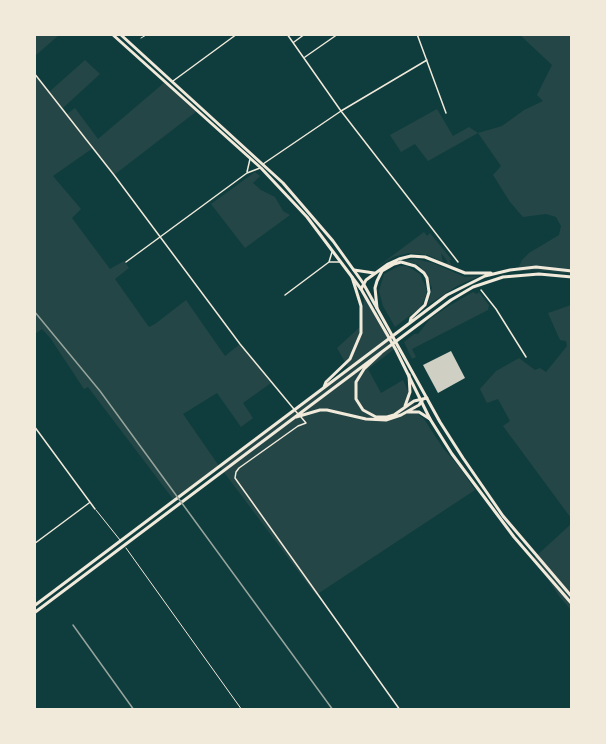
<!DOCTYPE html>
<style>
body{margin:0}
#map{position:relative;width:606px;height:744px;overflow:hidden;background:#0f3d3e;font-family:"Archivo Narrow",sans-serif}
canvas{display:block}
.frame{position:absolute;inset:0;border:36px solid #f1e9da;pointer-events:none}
</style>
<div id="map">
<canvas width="606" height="744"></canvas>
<div class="frame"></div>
</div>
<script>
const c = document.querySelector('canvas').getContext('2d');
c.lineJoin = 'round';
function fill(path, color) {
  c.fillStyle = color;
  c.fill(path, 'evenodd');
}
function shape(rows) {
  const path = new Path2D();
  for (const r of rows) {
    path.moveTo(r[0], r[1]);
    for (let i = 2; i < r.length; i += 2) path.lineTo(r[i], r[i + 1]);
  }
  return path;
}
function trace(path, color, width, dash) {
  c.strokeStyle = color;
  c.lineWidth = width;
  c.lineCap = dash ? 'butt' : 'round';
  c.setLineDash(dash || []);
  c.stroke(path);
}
fill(shape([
 [35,34,59,34,59,35,35,56],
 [520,35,571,35,571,274,536,270,517,271,522,260,529,253,559,235,561,226,556,217,546,214,523,217,510,202,493,175,501,166,478,133,428,161,415,144,401,152,390,135,437,109,453,136,469,127,478,133,502,126,524,110,543,101,537,95,552,65],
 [85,60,100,74,63,108,67,114,75,108,98,139,165,82,197,111,114,175,93,148,53,176,81,209,72,218,110,269,124,261,129,268,115,279,149,327,155,324,186,300,225,356,240,344,271,383,243,403,253,418,241,427,217,393,183,414,219,466,349,369,337,348,362,325,364,295,367,295,397,347,368,369,381,393,403,380,419,415,424,419,443,448,460,468,475,490,316,595,220,467,173,499,88,387,84,389,51,339,42,329,35,334,34,73,49,92],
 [255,172,260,176,253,183,261,190,275,197,283,211,290,215,245,248,211,204],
 [424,232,427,236,430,233,452,260,449,260,452,266,446,263,448,262,441,253,443,262,428,255,409,253,393,257,373,270],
 [416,259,433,263,465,277,479,276,457,286,428,305,432,288,427,275,419,265,401,261],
 [399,266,407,266,420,274,427,290,425,298,421,307,395,327,383,306,379,291,384,274],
 [473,292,477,294,479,292,489,305,488,310,412,349,416,357,412,359,404,342,414,334,418,334,430,319,447,307],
 [571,305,572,305,571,518,503,426,510,421,498,399,487,403,480,389,496,371,519,358,535,370,540,368,546,372,567,346,566,341,560,340,548,313],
 [571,524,571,610,559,596,534,558]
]), '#244646');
fill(shape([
 [451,351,465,378,438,393,423,365]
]), '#cfcfc3');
trace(shape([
 [141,38,148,34],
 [96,510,120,540],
 [126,548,242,710]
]), '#f1e9da', 1);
trace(shape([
 [287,34,341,111,458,262],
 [417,34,446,113],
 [294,42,305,34],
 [305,57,338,34],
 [34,73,114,175,240,344,298,414],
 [173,81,237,34],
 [263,164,341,111,427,60],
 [247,172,250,159],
 [126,262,247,173,260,168],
 [330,262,340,262],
 [481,290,496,309,526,357],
 [285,295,329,262,332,252],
 [301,417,306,423,298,426,239,468,236,472,235,478,400,710],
 [34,426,95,509],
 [34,544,89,503]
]), '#f1e9da', 1.5);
trace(shape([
 [112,34,261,168,307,217,361,289,396,350,430,419,452,454,514,537,572,604],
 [120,34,283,183,333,241,363,283,440,422,463,458,503,516,572,597]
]), '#f1e9da', 3);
trace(shape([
 [354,270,374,273],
 [361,289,366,280,388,264,399,259,411,256,425,257,465,273,491,273],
 [377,308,375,288,377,281,382,271,394,264,401,262,415,266,424,273,427,278,429,292,425,305,411,318,410,322],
 [381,353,364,369,356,382,356,399,363,410,376,417,387,417,394,415,414,401,427,398],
 [324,387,326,382,350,359,361,333,361,306,352,277],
 [405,406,410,392,409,375],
 [408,412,419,412,430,419],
 [296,417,320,410,327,410,366,419,386,420,401,415,419,405,422,401],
 [34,606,447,295,485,276,510,270,536,267,572,271],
 [34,613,451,300,473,287,503,277,539,274,572,277]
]), '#f1e9da', 3);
trace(shape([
 [34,311,100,391,333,710],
 [73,625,134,710]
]), '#97a49c', 1.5);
</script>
